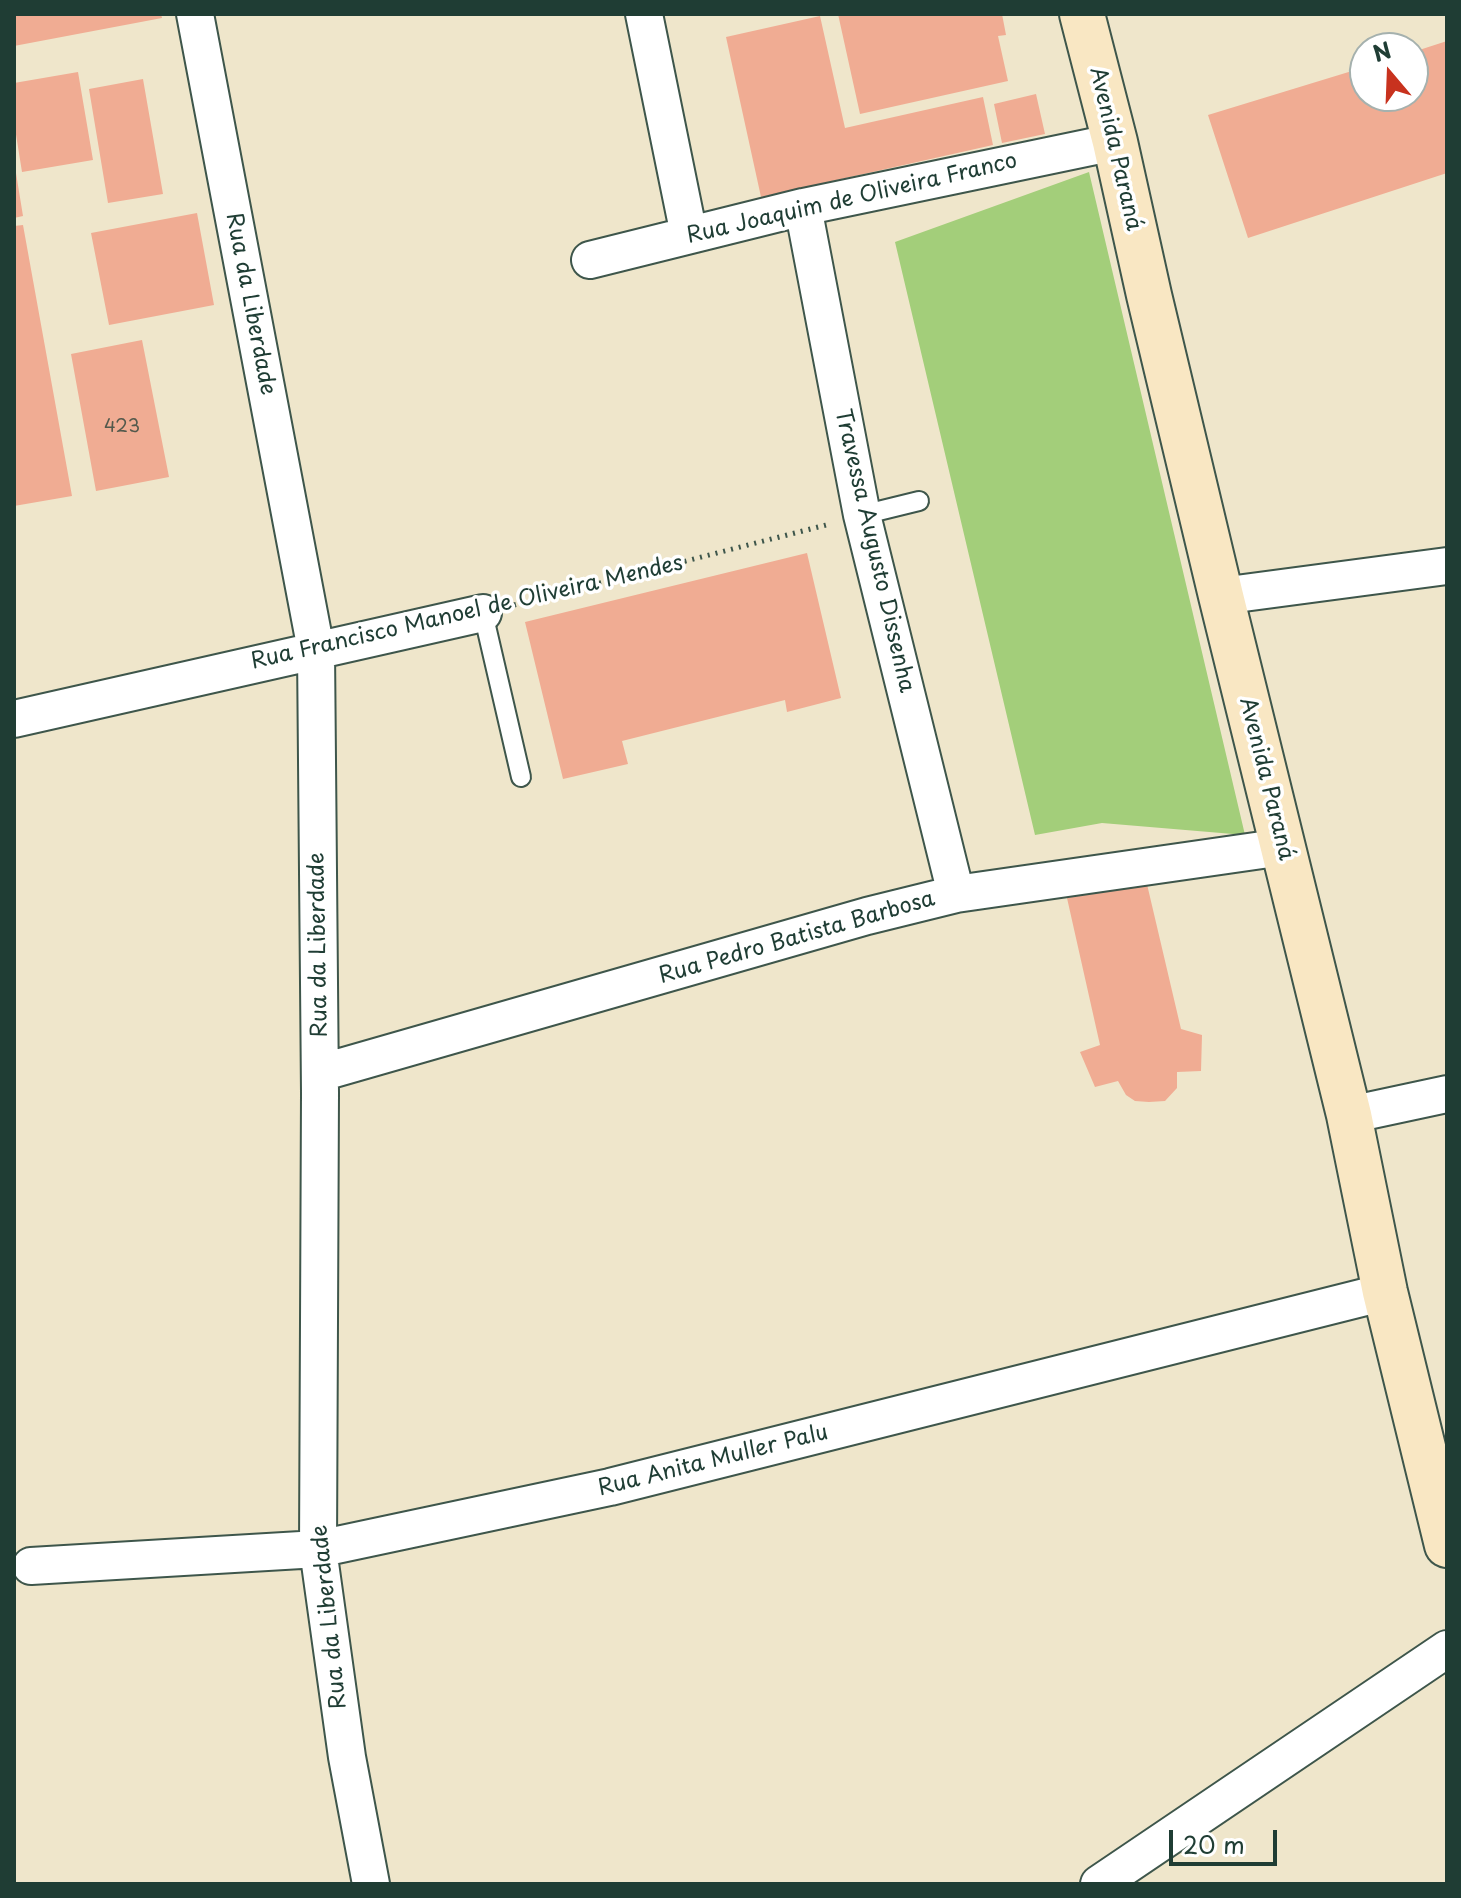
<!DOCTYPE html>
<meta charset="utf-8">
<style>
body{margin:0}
#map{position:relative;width:1461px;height:1898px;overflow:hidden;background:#efe6cb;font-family:"Playpen Sans",sans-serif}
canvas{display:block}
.frame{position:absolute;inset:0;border:16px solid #1f3d34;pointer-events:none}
.north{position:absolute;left:1349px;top:32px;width:80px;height:80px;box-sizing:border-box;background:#fff;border:2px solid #a5b1ae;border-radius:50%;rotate:341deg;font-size:22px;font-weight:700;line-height:32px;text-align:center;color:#1f3d34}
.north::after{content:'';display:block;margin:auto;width:28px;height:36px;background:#c8321e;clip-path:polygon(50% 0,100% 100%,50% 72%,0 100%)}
.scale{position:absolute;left:1169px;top:1830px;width:108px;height:36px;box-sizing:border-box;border:4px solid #1f3d34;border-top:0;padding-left:10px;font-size:24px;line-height:28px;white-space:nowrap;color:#1f3d34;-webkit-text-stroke:6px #fff;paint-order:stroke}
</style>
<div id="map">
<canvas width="1461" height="1898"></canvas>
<div class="frame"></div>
<div class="north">N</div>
<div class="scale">20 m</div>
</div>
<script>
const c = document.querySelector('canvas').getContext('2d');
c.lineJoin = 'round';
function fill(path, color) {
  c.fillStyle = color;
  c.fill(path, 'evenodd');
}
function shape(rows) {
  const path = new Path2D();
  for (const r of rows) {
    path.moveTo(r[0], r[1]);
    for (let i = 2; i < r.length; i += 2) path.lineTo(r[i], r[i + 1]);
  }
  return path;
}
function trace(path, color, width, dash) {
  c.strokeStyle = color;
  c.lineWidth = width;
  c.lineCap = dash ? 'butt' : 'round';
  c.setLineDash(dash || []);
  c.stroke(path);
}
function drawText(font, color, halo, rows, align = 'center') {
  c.font = font + ' "Playpen Sans",sans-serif';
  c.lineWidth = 7;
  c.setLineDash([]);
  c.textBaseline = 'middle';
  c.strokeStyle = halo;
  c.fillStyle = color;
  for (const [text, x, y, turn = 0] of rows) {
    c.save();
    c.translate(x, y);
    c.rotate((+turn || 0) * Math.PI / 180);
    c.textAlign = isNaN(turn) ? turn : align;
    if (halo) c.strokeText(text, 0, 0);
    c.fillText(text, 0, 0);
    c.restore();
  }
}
fill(shape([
 [1089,172,1245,835,1102,823,1035,835,895,242]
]), '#a3ce7a');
fill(shape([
 [14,14,161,14,162,18,14,46],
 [838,14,1002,14,1006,35,998,36,1008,81,860,114],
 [820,16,845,128,983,97,993,145,761,197,726,37],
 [1447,41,1447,173,1248,238,1208,115,1365,67,1365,96,1413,96,1413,52],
 [78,72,93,160,22,172,14,122,14,83],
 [143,79,163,194,108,203,89,89],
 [1036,94,1045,134,1002,143,994,104],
 [16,173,23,216,14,218,14,174],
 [197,213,214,305,109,325,91,233],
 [23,225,72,496,14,506,14,226],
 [142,340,169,477,96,491,71,354],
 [807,553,841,698,787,712,785,700,622,741,628,764,563,779,525,622],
 [1146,880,1181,1029,1202,1035,1201,1071,1177,1072,1177,1088,1165,1101,1149,1102,1135,1101,1126,1095,1118,1081,1095,1087,1080,1052,1100,1045,1067,898]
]), '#f0ac93');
const lane = shape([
 [862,515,919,501],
 [483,613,521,777]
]);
const street = shape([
 [195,14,316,650,320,1093,318,1549,347,1757,371,1884],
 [644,14,689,235],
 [803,207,862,515,956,894],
 [590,260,803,207,1115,142],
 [1221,596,1447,566],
 [14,719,483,613],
 [320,1073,867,916,956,894,1283,847],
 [1349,1115,1447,1094],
 [31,1566,318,1549,610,1487,1385,1292],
 [1099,1884,1447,1649]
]);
const secondary = shape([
 [1082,14,1115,142,1149,295,1221,596,1349,1115,1385,1292,1447,1545]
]);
trace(lane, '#3e564b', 22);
trace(street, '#3e564b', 40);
trace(secondary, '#3e564b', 48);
trace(shape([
 [514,605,830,524]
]), '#3e564b', 5, [2, 6]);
trace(lane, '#fff', 18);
trace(street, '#fff', 36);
trace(secondary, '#f9e7c3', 44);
drawText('18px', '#53594c', null, [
 ["423",122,427]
]);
drawText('22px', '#1f3d34', '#fff', [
 ["Avenida Paraná",1115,149,77],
 ["Rua Joaquim de Oliveira Franco",852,199,-13],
 ["Rua da Liberdade",250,304,79],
 ["Travessa Augusto Dissenha",874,551,77],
 ["Rua Francisco Manoel de Oliveira Mendes",467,613,-13],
 ["Avenida Paraná",1266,779,76],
 ["Rua Pedro Batista Barbosa",797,938,-16],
 ["Rua da Liberdade",319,945,-91],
 ["Rua Anita Muller Palu",713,1461,-14],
 ["Rua da Liberdade",330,1617,-96]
]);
</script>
